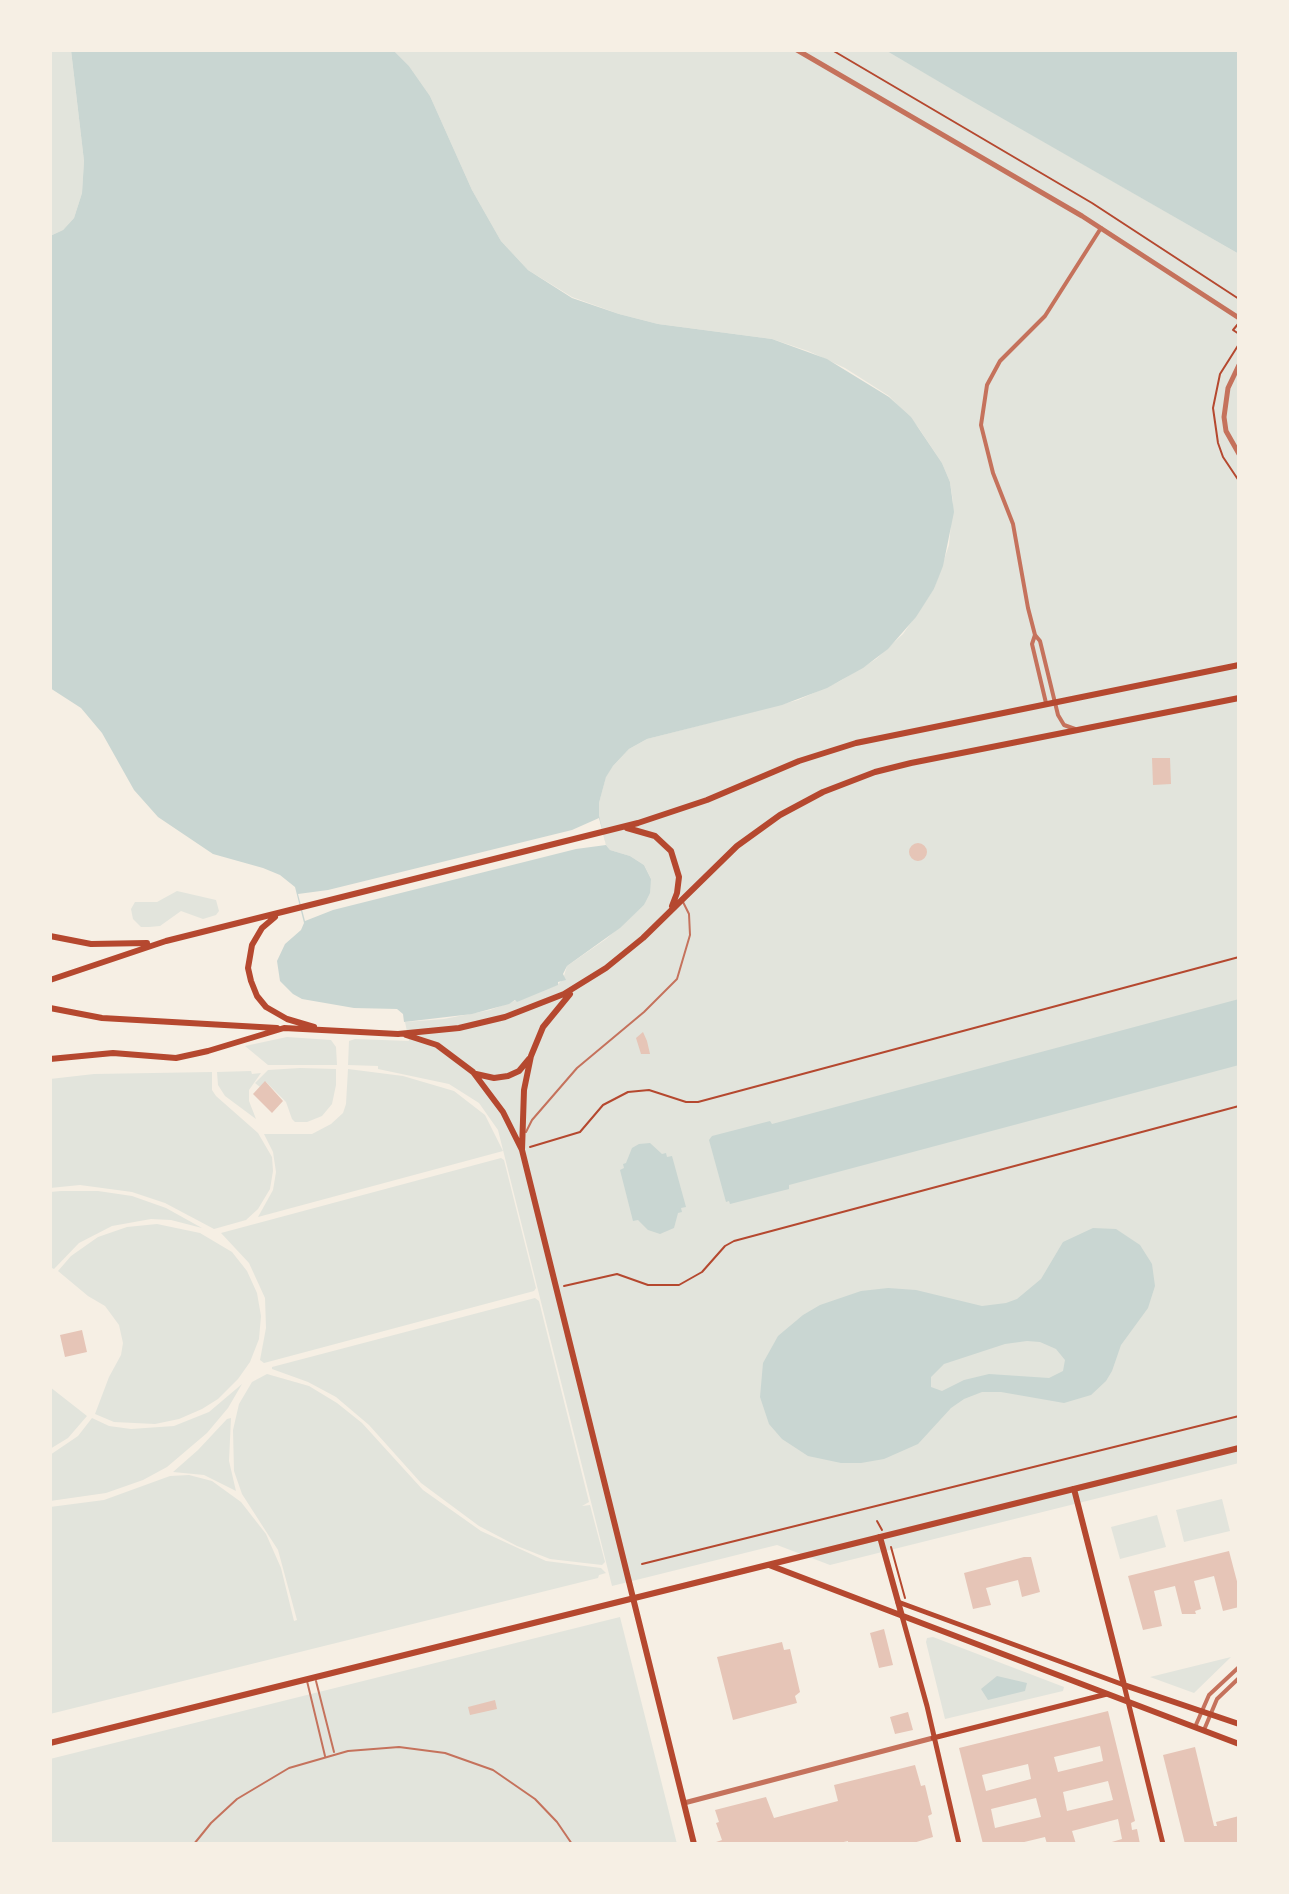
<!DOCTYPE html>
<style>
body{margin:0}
#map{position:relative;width:1289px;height:1894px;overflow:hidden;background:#f6efe4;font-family:"Open Sans",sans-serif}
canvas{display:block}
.frame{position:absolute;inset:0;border:52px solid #f6efe4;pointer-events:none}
</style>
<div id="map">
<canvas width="1289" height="1894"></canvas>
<div class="frame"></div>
</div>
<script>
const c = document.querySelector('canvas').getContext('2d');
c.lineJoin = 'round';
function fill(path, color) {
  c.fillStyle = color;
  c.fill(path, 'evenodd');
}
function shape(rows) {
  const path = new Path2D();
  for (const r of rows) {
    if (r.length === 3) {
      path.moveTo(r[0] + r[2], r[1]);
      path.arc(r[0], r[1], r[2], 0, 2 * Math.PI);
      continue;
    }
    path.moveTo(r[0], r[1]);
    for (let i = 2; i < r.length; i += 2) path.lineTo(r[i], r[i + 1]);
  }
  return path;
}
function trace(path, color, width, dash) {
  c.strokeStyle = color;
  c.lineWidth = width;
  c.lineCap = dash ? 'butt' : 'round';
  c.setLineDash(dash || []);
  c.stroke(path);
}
fill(shape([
 [50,50,71,50,84,161,82,193,74,218,63,230,50,236],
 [393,50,885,50,1239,254,1239,1463,830,1565,777,1545,612,1586,498,1130,479,1103,449,1084,378,1069,378,1066,348,1065,349,1041,355,1039,409,1041,405,1022,444,1019,490,1010,557,985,563,979,567,966,606,939,644,905,651,879,644,865,630,856,610,850,606,845,599,815,599,803,606,776,613,766,629,749,647,739,798,700,840,681,876,659,903,634,934,589,949,545,953,502,950,482,942,463,918,427,889,396,845,368,808,351,772,339,658,324,619,314,572,297,528,270,501,241,472,190,430,96,409,66],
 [177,891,216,900,219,911,216,915,203,919,181,911,160,926,149,927,141,927,133,919,131,909,135,902,157,902],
 [287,1037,331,1040,336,1047,337,1065,268,1065,245,1046],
 [300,1068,336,1069,336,1085,332,1104,322,1116,307,1122,295,1122,292,1119,286,1102,266,1082,260,1087,255,1083,268,1070],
 [348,1069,403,1076,454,1091,485,1115,503,1151,258,1217,273,1190,276,1172,273,1152,264,1134,312,1134,331,1124,343,1113,346,1104],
 [251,1071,252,1074,261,1073,249,1090,249,1101,256,1119,225,1096,218,1085,217,1072],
 [212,1072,212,1090,216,1096,258,1133,272,1157,273,1171,270,1189,258,1209,246,1220,214,1229,165,1203,132,1192,80,1185,50,1188,50,1079,94,1074],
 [501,1158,504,1160,536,1288,534,1291,264,1363,260,1360,266,1328,265,1298,249,1263,221,1233],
 [61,1191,98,1191,132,1196,166,1208,202,1228,171,1220,151,1219,112,1226,79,1243,54,1269,50,1267,50,1192],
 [157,1224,200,1233,232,1252,247,1271,257,1293,261,1316,259,1339,250,1362,238,1379,218,1399,202,1409,179,1419,155,1424,114,1422,95,1414,109,1377,121,1355,123,1343,119,1325,105,1306,88,1296,58,1271,71,1256,98,1237,127,1227],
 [535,1298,539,1301,589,1502,582,1506,590,1505,605,1562,602,1565,550,1559,517,1546,479,1526,421,1483,369,1425,336,1397,308,1382,272,1369,272,1367],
 [267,1374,309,1386,337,1403,362,1423,423,1490,481,1531,546,1561,601,1568,606,1573,599,1575,598,1578,50,1714,50,1507,104,1500,170,1476,189,1475,212,1481,241,1502,266,1534,281,1568,294,1621,297,1620,278,1550,242,1494,234,1471,233,1430,239,1404,252,1382],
 [242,1384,228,1408,207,1433,167,1467,143,1480,106,1493,50,1501,50,1455,78,1436,92,1418,109,1426,131,1429,174,1426,209,1412],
 [50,1387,87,1416,68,1438,50,1449],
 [231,1418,229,1461,236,1491,204,1475,173,1472,198,1450,227,1419],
 [1222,1499,1230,1531,1184,1542,1176,1510],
 [1157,1515,1166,1547,1120,1559,1111,1527],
 [620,1617,677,1844,50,1844,50,1759],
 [933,1637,1064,1687,1063,1691,945,1719,926,1642,927,1638],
 [1231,1657,1194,1693,1150,1677]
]), '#e2e4dc');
fill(shape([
 [71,50,393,50,409,66,430,96,472,190,501,241,528,270,572,298,619,314,658,324,772,339,827,359,889,397,911,417,942,463,950,482,954,512,943,566,934,589,916,617,888,649,863,668,827,688,782,705,647,739,629,749,613,766,606,777,599,803,599,815,606,845,610,850,630,856,644,865,651,879,650,893,644,905,620,928,567,966,563,974,566,980,558,982,558,985,517,1002,515,1000,509,1004,472,1014,404,1022,403,1014,397,1009,354,1008,302,999,293,994,280,981,277,961,285,944,301,930,304,923,295,887,280,875,263,868,213,854,158,817,134,790,102,733,81,708,50,688,50,236,63,230,74,218,82,193,84,161],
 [885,50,1239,50,1239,254,965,97],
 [1239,999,1239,1065,789,1185,789,1189,730,1204,729,1201,726,1202,709,1140,712,1136,770,1121,772,1124],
 [650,1143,662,1154,666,1153,667,1157,672,1156,686,1207,681,1208,682,1212,678,1213,674,1228,660,1234,648,1230,638,1220,633,1221,620,1170,624,1168,623,1164,626,1163,632,1148,639,1144],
 [1093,1228,1116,1229,1140,1245,1152,1264,1155,1286,1148,1308,1121,1345,1112,1371,1106,1381,1091,1395,1064,1403,1001,1392,982,1392,964,1399,951,1408,918,1444,884,1459,861,1463,841,1463,808,1456,782,1439,769,1424,760,1397,763,1363,778,1336,803,1315,820,1305,861,1291,888,1288,916,1290,982,1306,1006,1303,1017,1299,1041,1279,1063,1242],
 [1027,1341,1040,1342,1056,1349,1065,1360,1063,1371,1049,1378,989,1374,964,1380,942,1391,931,1387,931,1377,944,1364,1005,1344],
 [997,1676,1027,1683,1025,1691,988,1700,981,1689]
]), '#c9d6d2');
fill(shape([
 [599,818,606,845,576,849,333,910,305,921,298,894,328,890,572,830]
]), '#f6efe4');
fill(shape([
 [1152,758,1170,758,1171,784,1153,785],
 [918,852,9],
 [643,1032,647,1041,650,1054,641,1054,636,1038],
 [265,1081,283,1101,272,1113,253,1094],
 [82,1330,87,1352,65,1357,60,1335],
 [1229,1551,1239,1589,1239,1607,1223,1611,1214,1576,1194,1581,1201,1609,1195,1611,1196,1614,1182,1614,1175,1586,1154,1591,1162,1626,1143,1630,1128,1576],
 [1024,1557,1031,1557,1040,1592,1022,1597,1018,1580,986,1588,991,1605,973,1609,964,1573],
 [884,1629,893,1665,879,1668,870,1633],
 [782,1642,784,1650,790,1649,800,1692,795,1696,797,1703,733,1720,717,1657],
 [495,1700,497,1709,470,1715,468,1707],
 [1108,1711,1135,1821,1131,1823,1132,1830,1137,1829,1140,1844,1105,1844,1122,1839,1118,1819,1072,1831,1076,1844,1047,1844,1045,1837,1016,1844,983,1844,959,1748],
 [1100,1746,1103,1761,1058,1772,1054,1757],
 [1028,1764,1031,1779,986,1791,982,1775],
 [1108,1781,1113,1800,1067,1811,1063,1792],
 [1036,1798,1041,1817,995,1828,991,1809],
 [908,1712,913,1730,895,1734,890,1717],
 [1195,1747,1214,1826,1217,1826,1216,1822,1239,1816,1239,1844,1185,1844,1163,1755],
 [915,1765,921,1786,925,1785,932,1814,928,1816,933,1837,910,1844,848,1844,848,1841,835,1844,710,1844,722,1840,716,1823,719,1822,715,1810,766,1797,774,1818,838,1801,834,1785]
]), '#e6c5b7');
trace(shape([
 [832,50,1092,203,1239,299],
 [1238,324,1233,330,1239,334],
 [1239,344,1220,374,1213,408,1218,443,1223,457,1239,481],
 [530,1147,580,1132,603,1105,628,1092,649,1090,686,1102,698,1102,1239,957],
 [564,1286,617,1274,648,1285,679,1285,702,1272,725,1246,734,1241,1239,1106],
 [877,1521,882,1530],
 [891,1547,905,1598],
 [642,1564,1239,1416]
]), '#b5482f', 2);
trace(shape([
 [526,1132,532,1120,577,1068,644,1012,677,979,690,935,689,914,683,902],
 [307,1681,325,1756],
 [316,1681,334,1752],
 [194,1844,211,1823,237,1799,289,1768,348,1751,399,1747,445,1753,493,1770,535,1799,557,1822,572,1844]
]), '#c5725c', 2);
trace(shape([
 [1035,635,1032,644,1046,703],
 [1075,729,1064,725,1058,715,1040,641,1035,635,1028,608,1013,524,993,473,981,425,987,385,1000,361,1045,316,1101,228],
 [1195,1727,1209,1695,1239,1667],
 [1204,1730,1217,1699,1239,1678]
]), '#c5725c', 4);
trace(shape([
 [797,50,1082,216,1239,318],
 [1239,365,1228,388,1224,417,1226,431,1239,454],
 [684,1803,933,1738]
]), '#c5725c', 5);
trace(shape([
 [898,1602,1124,1685,1163,1844],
 [902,1616,927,1706,959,1844],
 [933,1738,1107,1694]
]), '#b5482f', 5);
trace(shape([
 [627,828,655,836,671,851,679,877,677,893,672,906],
 [275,917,262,928,252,945,248,968,251,981,257,996,266,1007,287,1019,314,1027],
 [50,936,91,944,147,943],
 [50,980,166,941,638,823,707,800,799,761,856,743,1239,665],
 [50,1008,102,1018,277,1028],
 [406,1035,437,1045,473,1072,503,1112,522,1150,694,1844],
 [50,1059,113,1053,176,1058,208,1051,284,1028,398,1034,459,1028,505,1017,564,994,606,968,643,938,737,846,780,815,823,792,875,772,911,763,1239,698],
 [476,1074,494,1078,508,1076,519,1071,529,1059],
 [522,1150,524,1090,531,1056,543,1027,570,994],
 [1074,1489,1124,1685,1239,1724],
 [880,1537,902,1616],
 [769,1565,1239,1744]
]), '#b5482f', 6);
trace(shape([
 [50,1743,1239,1448]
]), '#b5482f', 6);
</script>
